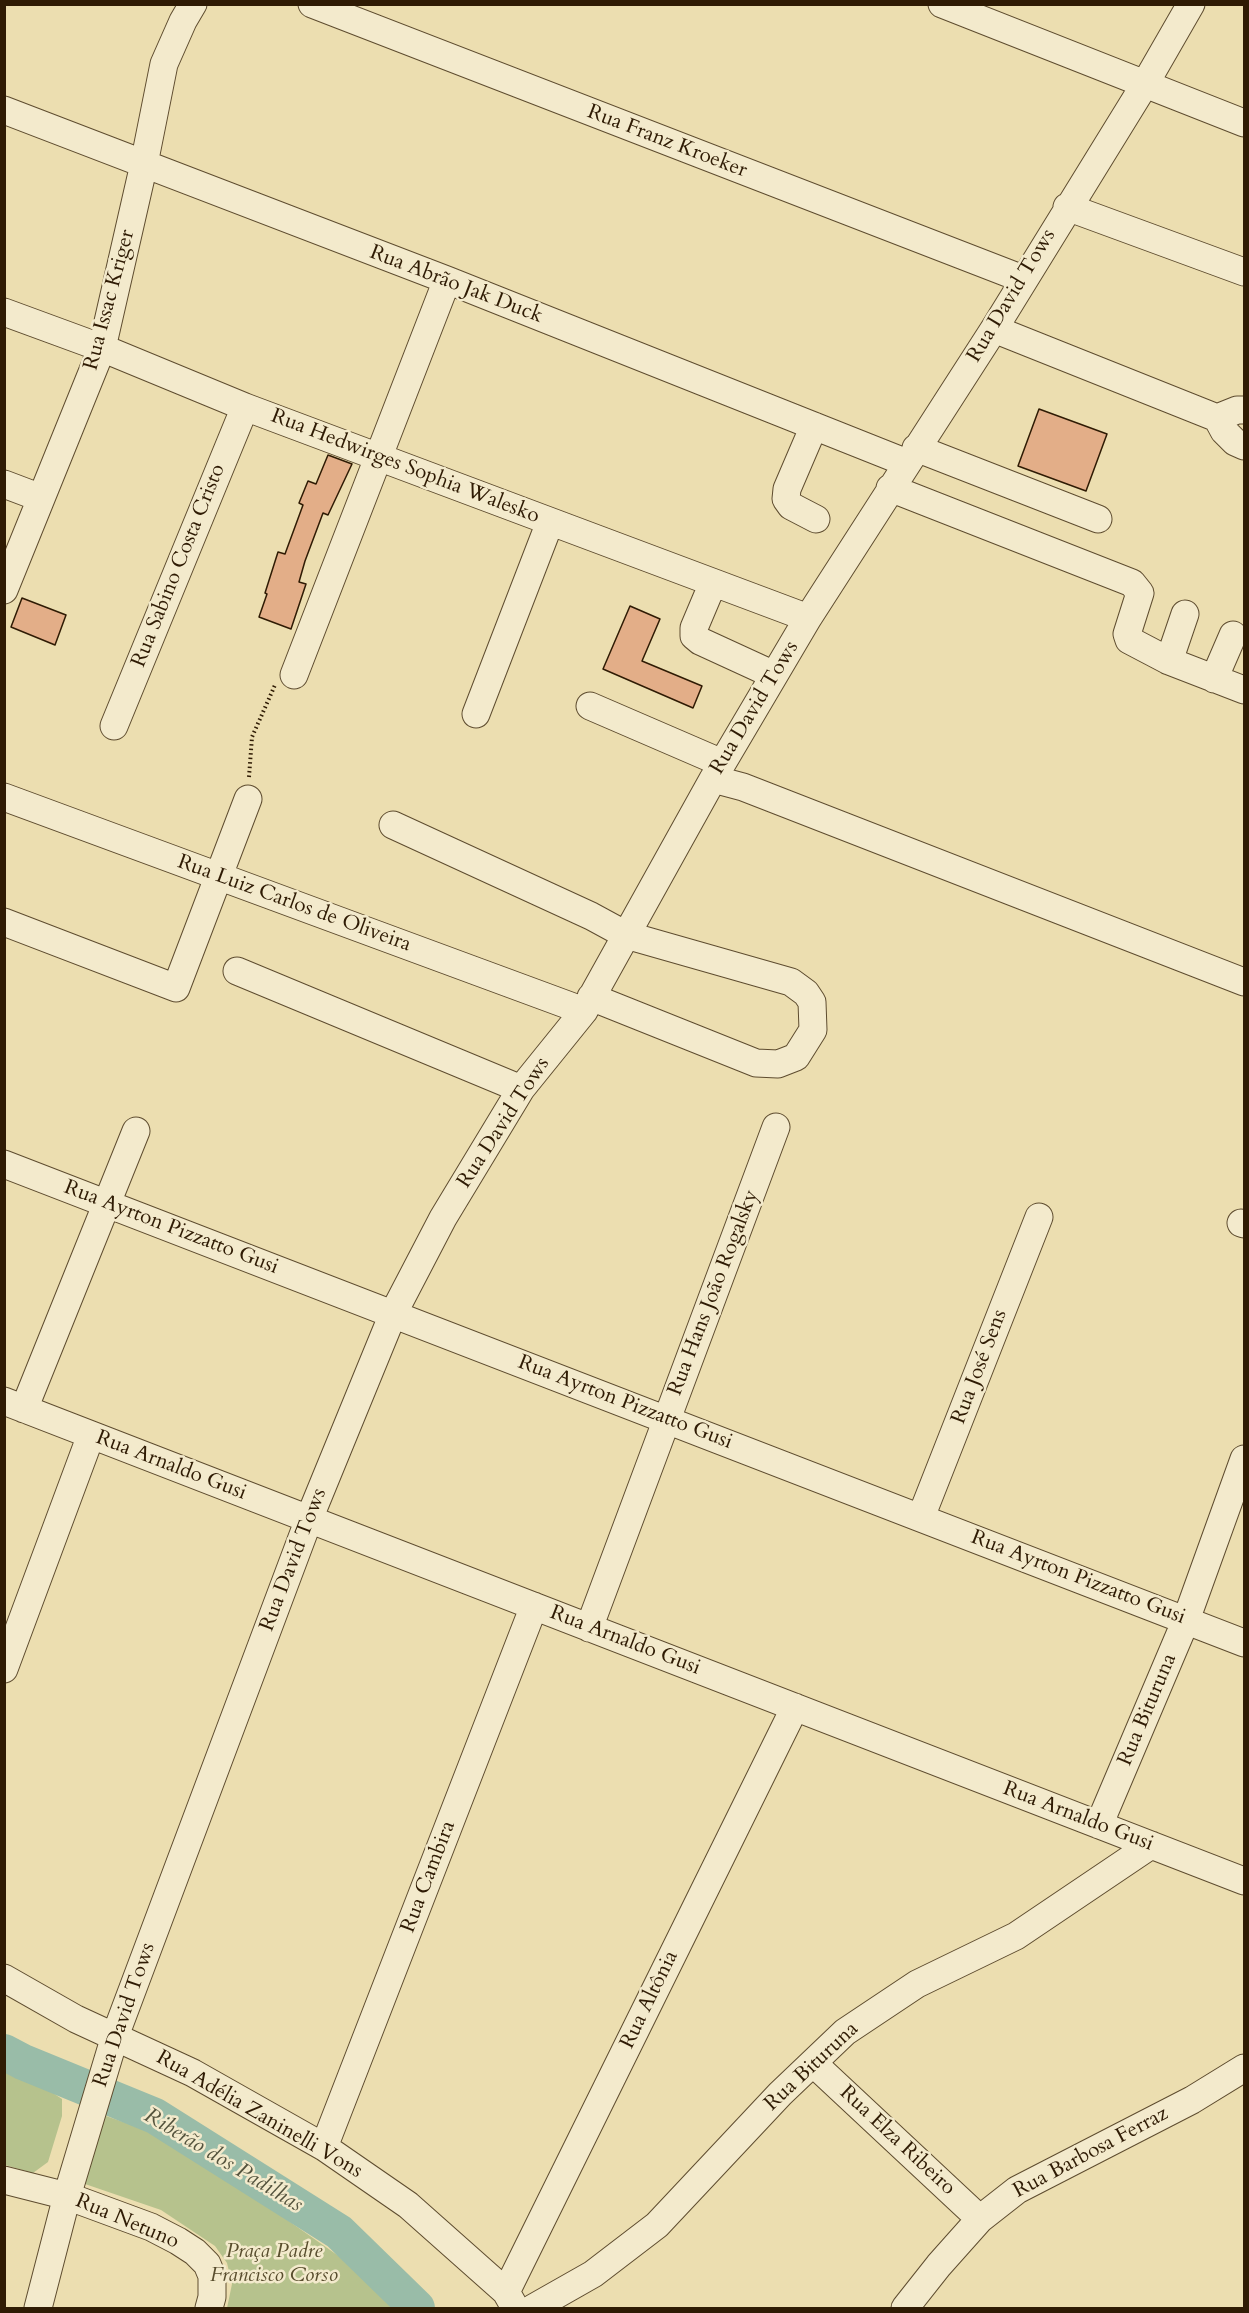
<!DOCTYPE html>
<meta charset="utf-8">
<style>
body{margin:0}
#map{position:relative;width:1249px;height:2313px;overflow:hidden;background:#ecdeb0;font-family:Cardo,serif}
canvas{display:block}
.frame{position:absolute;inset:0;border:6px solid #2f1b04;pointer-events:none}
</style>
<div id="map">
<canvas width="1249" height="2313"></canvas>
<div class="frame"></div>
</div>
<script>
const c = document.querySelector('canvas').getContext('2d');
c.lineJoin = 'round';
function fill(path, color) {
  c.fillStyle = color;
  c.fill(path, 'evenodd');
}
function shape(rows) {
  const path = new Path2D();
  for (const r of rows) {
    path.moveTo(r[0], r[1]);
    for (let i = 2; i < r.length; i += 2) path.lineTo(r[i], r[i + 1]);
  }
  return path;
}
function trace(path, color, width, dash) {
  c.strokeStyle = color;
  c.lineWidth = width;
  c.lineCap = dash ? 'butt' : 'round';
  c.setLineDash(dash || []);
  c.stroke(path);
}
function drawText(font, color, halo, rows, align = 'center') {
  c.font = font + ' Cardo,serif';
  c.lineWidth = 5;
  c.setLineDash([]);
  c.textBaseline = 'middle';
  c.strokeStyle = halo;
  c.fillStyle = color;
  for (const [text, x, y, turn = 0] of rows) {
    c.save();
    c.translate(x, y);
    c.rotate((+turn || 0) * Math.PI / 180);
    c.textAlign = isNaN(turn) ? turn : align;
    if (halo) c.strokeText(text, 0, 0);
    c.fillText(text, 0, 0);
    c.restore();
  }
}
fill(shape([
 [5,2061,62,2099,62,2116,48,2162,33,2173,5,2165],
 [103,2115,152,2132,273,2210,370,2278,396,2308,227,2308,232,2284,227,2263,215,2246,161,2210,85,2184]
]), '#b6c28d');
trace(shape([
 [4,2052,23,2062,155,2116,339,2232,417,2308]
]), '#99bca8', 36);
const building = shape([
 [1039,409,1107,434,1086,491,1018,466,1039,409],
 [328,455,352,464,328,515,323,513,305,561,299,582,306,584,291,629,259,617,267,594,265,593,278,552,285,554,303,505,299,503,308,481,316,484,328,455],
 [22,598,66,615,55,645,11,627,22,598],
 [630,606,660,619,642,661,702,686,693,708,603,669,630,606]
]);
fill(building, '#e3ae88');
trace(building, '#2f1b04', 1.5);
const minor = shape([
 [312,4,1023,279],
 [942,4,1244,123],
 [4,110,447,280,907,463],
 [1067,207,1244,272],
 [4,312,102,348,245,407,808,618],
 [994,329,1217,418],
 [1244,410,1237,410,1217,418,1224,431,1235,442,1244,446],
 [814,426,787,489,786,499,791,506,816,519],
 [916,448,1098,519],
 [4,484,41,498],
 [890,488,1132,583,1140,593,1127,634,1129,640,1169,661,1244,690],
 [713,583,694,628,694,636,700,641,774,675],
 [4,590,102,348,144,164,164,64,183,21,193,4],
 [1169,661,1185,614],
 [294,675,447,280],
 [1214,679,1233,635],
 [590,706,722,763],
 [476,714,550,522],
 [114,726,245,407],
 [713,779,743,787,1244,982],
 [4,797,584,1011],
 [393,825,591,916,626,935,791,982,806,993,812,1002,813,1030,796,1057,778,1064,756,1063,591,997],
 [4,922,176,988,248,799],
 [237,971,521,1089],
 [4,1164,1244,1643],
 [1241,1223,1244,1224],
 [4,1401,1244,1881],
 [24,1409,136,1131],
 [921,1517,1039,1217],
 [589,1628,776,1127],
 [4,1669,91,1435],
 [1099,1825,1186,1620,1244,1459],
 [4,1978,76,2019,193,2073,324,2147,408,2205,506,2292,514,2306],
 [813,2063,980,2219],
 [324,2147,534,1606],
 [4,2180,67,2196,151,2227,178,2241,195,2252,207,2264,212,2276,212,2297,209,2308],
 [506,2292,795,1707],
 [38,2308,67,2196,115,2036,309,1519,393,1314,443,1218,521,1089,584,1011,713,779,808,618,994,329,1145,84,1191,4],
 [533,2308,593,2274,657,2225,780,2094,845,2032,917,1984,1016,1936,1151,1845],
 [905,2308,939,2265,980,2219,1017,2190,1192,2100,1244,2068]
]);
trace(minor, '#5e4c2f', 29);
trace(shape([
 [249,777,252,737,275,685]
]), '#2f1b04', 4, [1.5, 3]);
trace(minor, '#f3eacc', 27);
drawText('21px', '#2f1b04', '#f3eacc', [
 ["Rua Franz Kroeker",667,142,21],
 ["Rua Abrão Jak Duck",456,285,21],
 ["Rua David Tows",1012,296,-59],
 ["Rua Issac Kriger",110,300,-75],
 ["Rua Hedwirges Sophia Walesko",405,467,21],
 ["Rua Sabino Costa Cristo",179,566,-68],
 ["Rua David Tows",755,708,-59],
 ["Rua Luiz Carlos de Oliveira",294,904,20],
 ["Rua David Tows",504,1123,-57],
 ["Rua Ayrton Pizzatto Gusi",171,1228,21],
 ["Rua Hans João Rogalsky",714,1293,-69],
 ["Rua José Sens",980,1367,-69],
 ["Rua Ayrton Pizzatto Gusi",625,1403,21],
 ["Rua Arnaldo Gusi",171,1466,21],
 ["Rua David Tows",294,1560,-69],
 ["Rua Ayrton Pizzatto Gusi",1078,1578,21],
 ["Rua Arnaldo Gusi",625,1641,21],
 ["Rua Bituruna",1148,1710,-67],
 ["Rua Arnaldo Gusi",1078,1817,21],
 ["Rua Cambira",429,1877,-69],
 ["Rua Altônia",650,2000,-64],
 ["Rua David Tows",125,2015,-71],
 ["Rua Bituruna",812,2067,-43],
 ["Rua Adélia Zaninelli Vons",259,2115,30],
 ["Rua Elza Ribeiro",897,2141,43],
 ["Rua Barbosa Ferraz",1091,2153,-28],
 ["Rua Netuno",127,2222,23]
]);
drawText('italic 21px', '#584d2d', '#f3eacc', [
 ["Praça Padre",274,2252],
 ["Francisco Corso",274,2276]
]);
drawText('italic 22px', '#54533d', '#f3eacc', [
 ["Riberão dos Padilhas",223,2161,31]
]);
</script>
